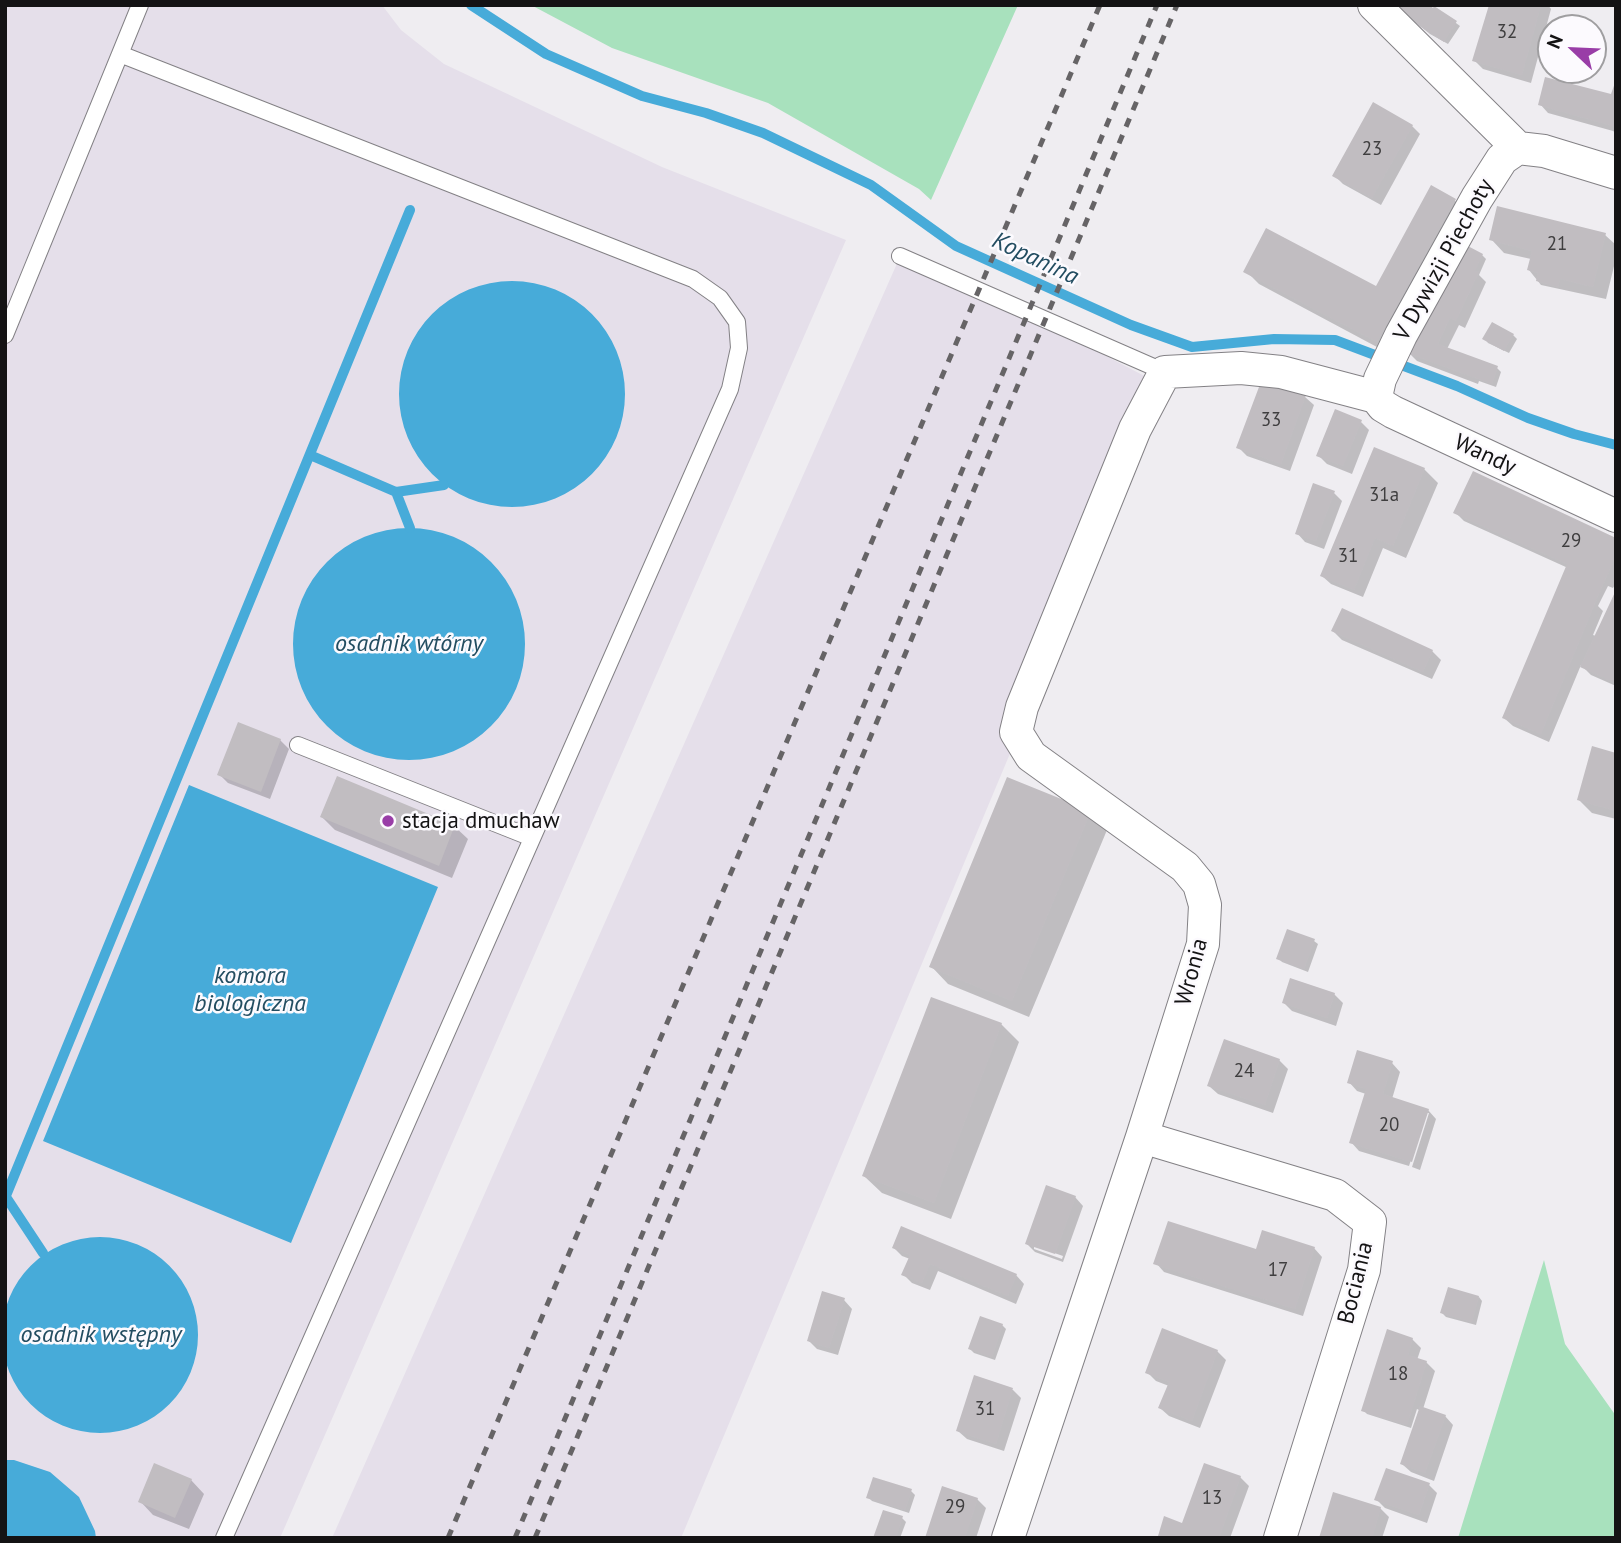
<!DOCTYPE html>
<meta charset="utf-8">
<style>
body{margin:0}
#map{position:relative;width:1621px;height:1543px;overflow:hidden;background:#efedf1;font-family:"PT Sans",sans-serif}
canvas{display:block}
.frame{position:absolute;inset:0;border:7px solid #141314;pointer-events:none}
.north{position:absolute;left:1537px;top:14px;width:70px;height:70px;box-sizing:border-box;background:#fcfafe;border:2px solid #9f9ea0;border-radius:50%;rotate:293deg;font-size:19px;font-weight:700;line-height:28px;text-align:center;color:#141314}
.north::after{content:'';display:block;margin:auto;width:24px;height:32px;background:#993da7;clip-path:polygon(50% 0,100% 100%,50% 72%,0 100%)}
</style>
<div id="map">
<canvas width="1621" height="1543"></canvas>
<div class="frame"></div>
<div class="north">N</div>
</div>
<script>
const c = document.querySelector('canvas').getContext('2d');
c.lineJoin = 'round';
function fill(path, color) {
  c.fillStyle = color;
  c.fill(path, 'evenodd');
}
function shape(rows) {
  const path = new Path2D();
  for (const r of rows) {
    if (r.length === 3) {
      path.moveTo(r[0] + r[2], r[1]);
      path.arc(r[0], r[1], r[2], 0, 2 * Math.PI);
      continue;
    }
    path.moveTo(r[0], r[1]);
    for (let i = 2; i < r.length; i += 2) path.lineTo(r[i], r[i + 1]);
  }
  return path;
}
function trace(path, color, width, dash) {
  c.strokeStyle = color;
  c.lineWidth = width;
  c.lineCap = dash ? 'butt' : 'round';
  c.setLineDash(dash || []);
  c.stroke(path);
}
function drawText(font, color, halo, rows, align = 'center') {
  c.font = font + ' "PT Sans",sans-serif';
  c.lineWidth = 5;
  c.setLineDash([]);
  c.textBaseline = 'middle';
  c.strokeStyle = halo;
  c.fillStyle = color;
  for (const [text, x, y, turn = 0] of rows) {
    c.save();
    c.translate(x, y);
    c.rotate((+turn || 0) * Math.PI / 180);
    c.textAlign = isNaN(turn) ? turn : align;
    if (halo) c.strokeText(text, 0, 0);
    c.fillText(text, 0, 0);
    c.restore();
  }
}
fill(shape([
 [5,5,382,5,401,30,444,64,662,167,846,240,280,1538,5,1538],
 [903,250,1154,381,1014,744,681,1538,332,1538]
]), '#e5dfea');
fill(shape([
 [531,5,1018,5,931,200,919,189,768,103,612,48],
 [1544,1260,1565,1344,1616,1416,1616,1538,1458,1538]
]), '#a8e1bd');
fill(shape([
 [512,394,113],
 [409,644,116],
 [189,785,438,887,291,1243,43,1141],
 [100,1335,98],
 [5,1460,14,1460,50,1472,79,1497,95,1531,96,1538,5,1538]
]), '#47abd9');
fill(shape([
 [1393,5,1456,23,1460,26,1448,44,1430,34],
 [1491,5,1548,5,1551,9,1531,83,1483,69,1474,60],
 [1616,82,1616,133,1613,131,1548,113,1540,104,1612,96],
 [1412,126,1420,134,1381,205,1343,184,1334,175],
 [1432,187,1455,201,1464,209,1390,354,1259,284,1246,271,1383,292],
 [1605,235,1616,245,1616,258,1606,299,1541,285,1529,270,1531,259,1504,253,1491,239],
 [1482,255,1486,259,1479,275,1486,282,1465,328,1459,325,1447,349,1497,368,1501,372,1496,387,1479,381,1478,384,1417,361,1409,353],
 [1513,335,1517,339,1509,353,1488,343,1485,339],
 [1305,397,1314,405,1290,471,1247,456,1238,447],
 [1361,422,1369,430,1352,474,1327,464,1318,455],
 [1375,449,1424,469,1438,483,1406,558,1383,548,1363,597,1331,584,1322,576],
 [1334,493,1342,501,1324,549,1305,542,1297,533],
 [1455,512,1616,540,1616,583,1613,588,1608,586,1598,606,1603,611,1593,635,1596,636,1616,594,1616,686,1591,675,1581,665,1549,742,1513,726,1504,718,1568,568,1464,521],
 [1333,631,1432,651,1441,660,1432,679,1342,640],
 [280,740,289,749,270,799,228,783,219,774],
 [1616,755,1616,819,1592,813,1579,800],
 [1090,812,1107,830,1029,1017,948,984,931,966],
 [322,817,454,826,468,839,452,878,335,830],
 [1314,941,1318,944,1308,972,1282,962,1278,958],
 [1334,994,1343,1003,1336,1026,1292,1011,1284,1003],
 [1001,1024,1019,1042,951,1219,882,1193,864,1176],
 [1279,1060,1288,1069,1273,1113,1218,1094,1209,1086],
 [1392,1063,1400,1072,1392,1099,1428,1110,1436,1119,1420,1170,1412,1167,1429,1113,1426,1113,1409,1166,1359,1151,1351,1142,1366,1094,1357,1091,1349,1082],
 [1075,1197,1083,1206,1063,1262,1035,1252,1027,1244],
 [1034,1246,1063,1256,1062,1259,1034,1249],
 [894,1248,1016,1275,1024,1284,1016,1304,938,1271,930,1290,912,1283,903,1274,910,1259,902,1256],
 [1314,1248,1322,1257,1303,1316,1164,1272,1156,1263,1257,1252],
 [1479,1297,1482,1301,1476,1325,1446,1317,1442,1313],
 [844,1300,852,1309,838,1355,817,1349,809,1341],
 [1002,1325,1006,1329,995,1360,974,1353,970,1349],
 [1412,1339,1421,1348,1417,1360,1426,1362,1435,1371,1423,1409,1445,1416,1453,1425,1434,1481,1411,1472,1402,1464,1421,1411,1417,1409,1411,1428,1367,1414,1363,1410],
 [1217,1351,1226,1360,1200,1428,1169,1416,1160,1408,1169,1386,1156,1381,1147,1372],
 [976,1378,1013,1390,1021,1398,1004,1451,967,1439,958,1431],
 [1240,1477,1249,1486,1230,1538,1162,1538,1160,1535,1183,1525],
 [191,1480,204,1494,189,1529,153,1515,140,1501],
 [1429,1485,1437,1493,1427,1523,1385,1508,1376,1499],
 [911,1491,915,1495,909,1513,872,1501,868,1497],
 [977,1499,986,1508,976,1538,927,1538],
 [1380,1508,1389,1517,1382,1538,1320,1538],
 [902,1518,906,1522,900,1538,875,1538]
]), '#0003');
trace(shape([
 [471,5,546,54,642,96,706,113,763,133,871,185,956,246,1131,325,1192,347,1274,339,1335,340,1457,386,1528,418,1574,434,1616,445],
 [310,455,396,492,410,528],
 [396,492,444,485],
 [6,1197,43,1253],
 [5,1198,410,210]
]), '#47abd9', 10);
fill(shape([
 [1393,5,1430,5,1433,8,1434,6,1457,21,1444,42,1421,27],
 [1489,5,1541,5,1522,75,1472,61],
 [1545,77,1611,94,1616,80,1616,127,1538,105],
 [1373,102,1413,125,1372,198,1332,176],
 [1431,185,1456,199,1377,342,1243,272,1266,228,1376,286],
 [1497,206,1606,233,1593,287,1560,279,1558,287,1536,281,1538,273,1527,270,1532,251,1489,240],
 [1464,244,1483,254,1475,271,1479,272,1456,321,1450,318,1438,344,1498,366,1492,384,1407,353],
 [1492,322,1514,334,1504,351,1482,339],
 [1262,379,1306,395,1281,464,1236,448],
 [1335,409,1362,420,1343,466,1316,456],
 [1374,447,1425,468,1393,546,1375,538,1354,590,1320,576],
 [1473,471,1616,538,1616,556,1596,601,1541,734,1502,718,1567,564,1453,513],
 [1313,483,1335,491,1316,541,1295,534],
 [1616,590,1616,681,1615,683,1580,667],
 [1342,608,1433,650,1423,672,1331,631],
 [238,722,281,739,261,792,217,775],
 [1592,746,1616,753,1616,811,1577,800],
 [337,776,455,825,439,866,320,817],
 [1007,777,1091,811,1012,1001,929,967],
 [1287,929,1315,939,1304,969,1276,959],
 [1290,978,1335,993,1327,1018,1282,1003],
 [931,997,1002,1023,934,1203,862,1176],
 [1224,1039,1280,1059,1265,1105,1207,1086],
 [1357,1050,1393,1061,1383,1094,1429,1109,1412,1162,1349,1143,1366,1089,1347,1083],
 [1046,1185,1076,1196,1055,1254,1025,1244],
 [1168,1221,1256,1249,1262,1230,1315,1247,1295,1309,1153,1264],
 [901,1226,1017,1274,1008,1296,930,1264,922,1283,901,1275,910,1255,892,1248],
 [1448,1287,1479,1296,1472,1322,1440,1313],
 [822,1291,845,1298,829,1348,807,1341],
 [980,1316,1003,1324,992,1357,968,1349],
 [1162,1328,1218,1350,1192,1421,1158,1408,1169,1382,1145,1373],
 [1387,1329,1413,1338,1408,1355,1427,1361,1407,1425,1361,1411],
 [974,1375,1013,1388,996,1444,956,1431],
 [1420,1406,1446,1415,1425,1473,1400,1464],
 [154,1463,192,1479,175,1518,138,1502],
 [1204,1463,1241,1476,1219,1538,1164,1538,1158,1536,1164,1516,1182,1523],
 [1386,1468,1430,1483,1419,1515,1374,1500],
 [873,1477,912,1489,905,1510,866,1498],
 [942,1486,978,1498,965,1538,925,1538],
 [1333,1492,1381,1507,1372,1538,1319,1538],
 [883,1510,903,1516,896,1538,873,1538]
]), '#c1bdc1');
const lane = shape([
 [120,54,140,5],
 [900,256,1165,372],
 [5,335,120,54,693,279,720,298,737,322,739,348,730,389,224,1538],
 [298,745,532,838]
]);
const street = shape([
 [1374,5,1518,148],
 [1616,173,1544,151,1518,148,1502,159,1477,198,1401,335,1380,379,1376,397,1383,406,1393,412,1616,516],
 [1142,1137,1335,1195,1370,1222,1364,1270,1280,1538],
 [1008,1538,1142,1137,1203,944,1205,905,1199,884,1185,867,1031,756,1016,732,1022,707,1135,429,1165,372,1241,368,1281,372,1376,397]
]);
trace(lane, '#838185', 18);
trace(street, '#838185', 34);
trace(lane, '#fff', 16);
trace(street, '#fff', 32);
trace(shape([
 [448,1538,1100,5],
 [515,1538,1157,5],
 [535,1538,1177,5]
]), '#666466', 5, [9, 9]);
for (const [x, y, r, color] of [
 [388,821,7,"#993da7"]
]) {
  const dot = new Path2D();
  dot.arc(x, y, r, 0, 2 * Math.PI);
  c.fillStyle = color;
  c.fill(dot);
  trace(dot, '#fcfafe', 2.5);
}
drawText('19px', '#3f3e3f', null, [
 ["32",1507,33],
 ["23",1372,150],
 ["21",1557,245],
 ["33",1271,421],
 ["31a",1384,496],
 ["29",1571,542],
 ["31",1348,557],
 ["24",1244,1072],
 ["20",1389,1126],
 ["17",1278,1271],
 ["18",1398,1375],
 ["31",985,1410],
 ["13",1212,1499],
 ["29",955,1508]
]);
drawText('23px', '#141314', '#fcfafe', [
 ["V Dywizji Piechoty",1444,260,-61],
 ["Wandy",1485,455,25],
 ["Wronia",1192,972,-75],
 ["Bociania",1356,1283,-76]
]);
drawText('23px', '#141314', '#fcfafe', [
 ["stacja dmuchaw",402,821]
], 'left');
drawText('italic 24px', '#234d61', '#fcfafe', [
 ["Kopanina",1035,259,25],
 ["osadnik wtórny",409,644],
 ["komora",250,976],
 ["biologiczna",250,1004],
 ["osadnik wstępny",101,1335]
]);
</script>
